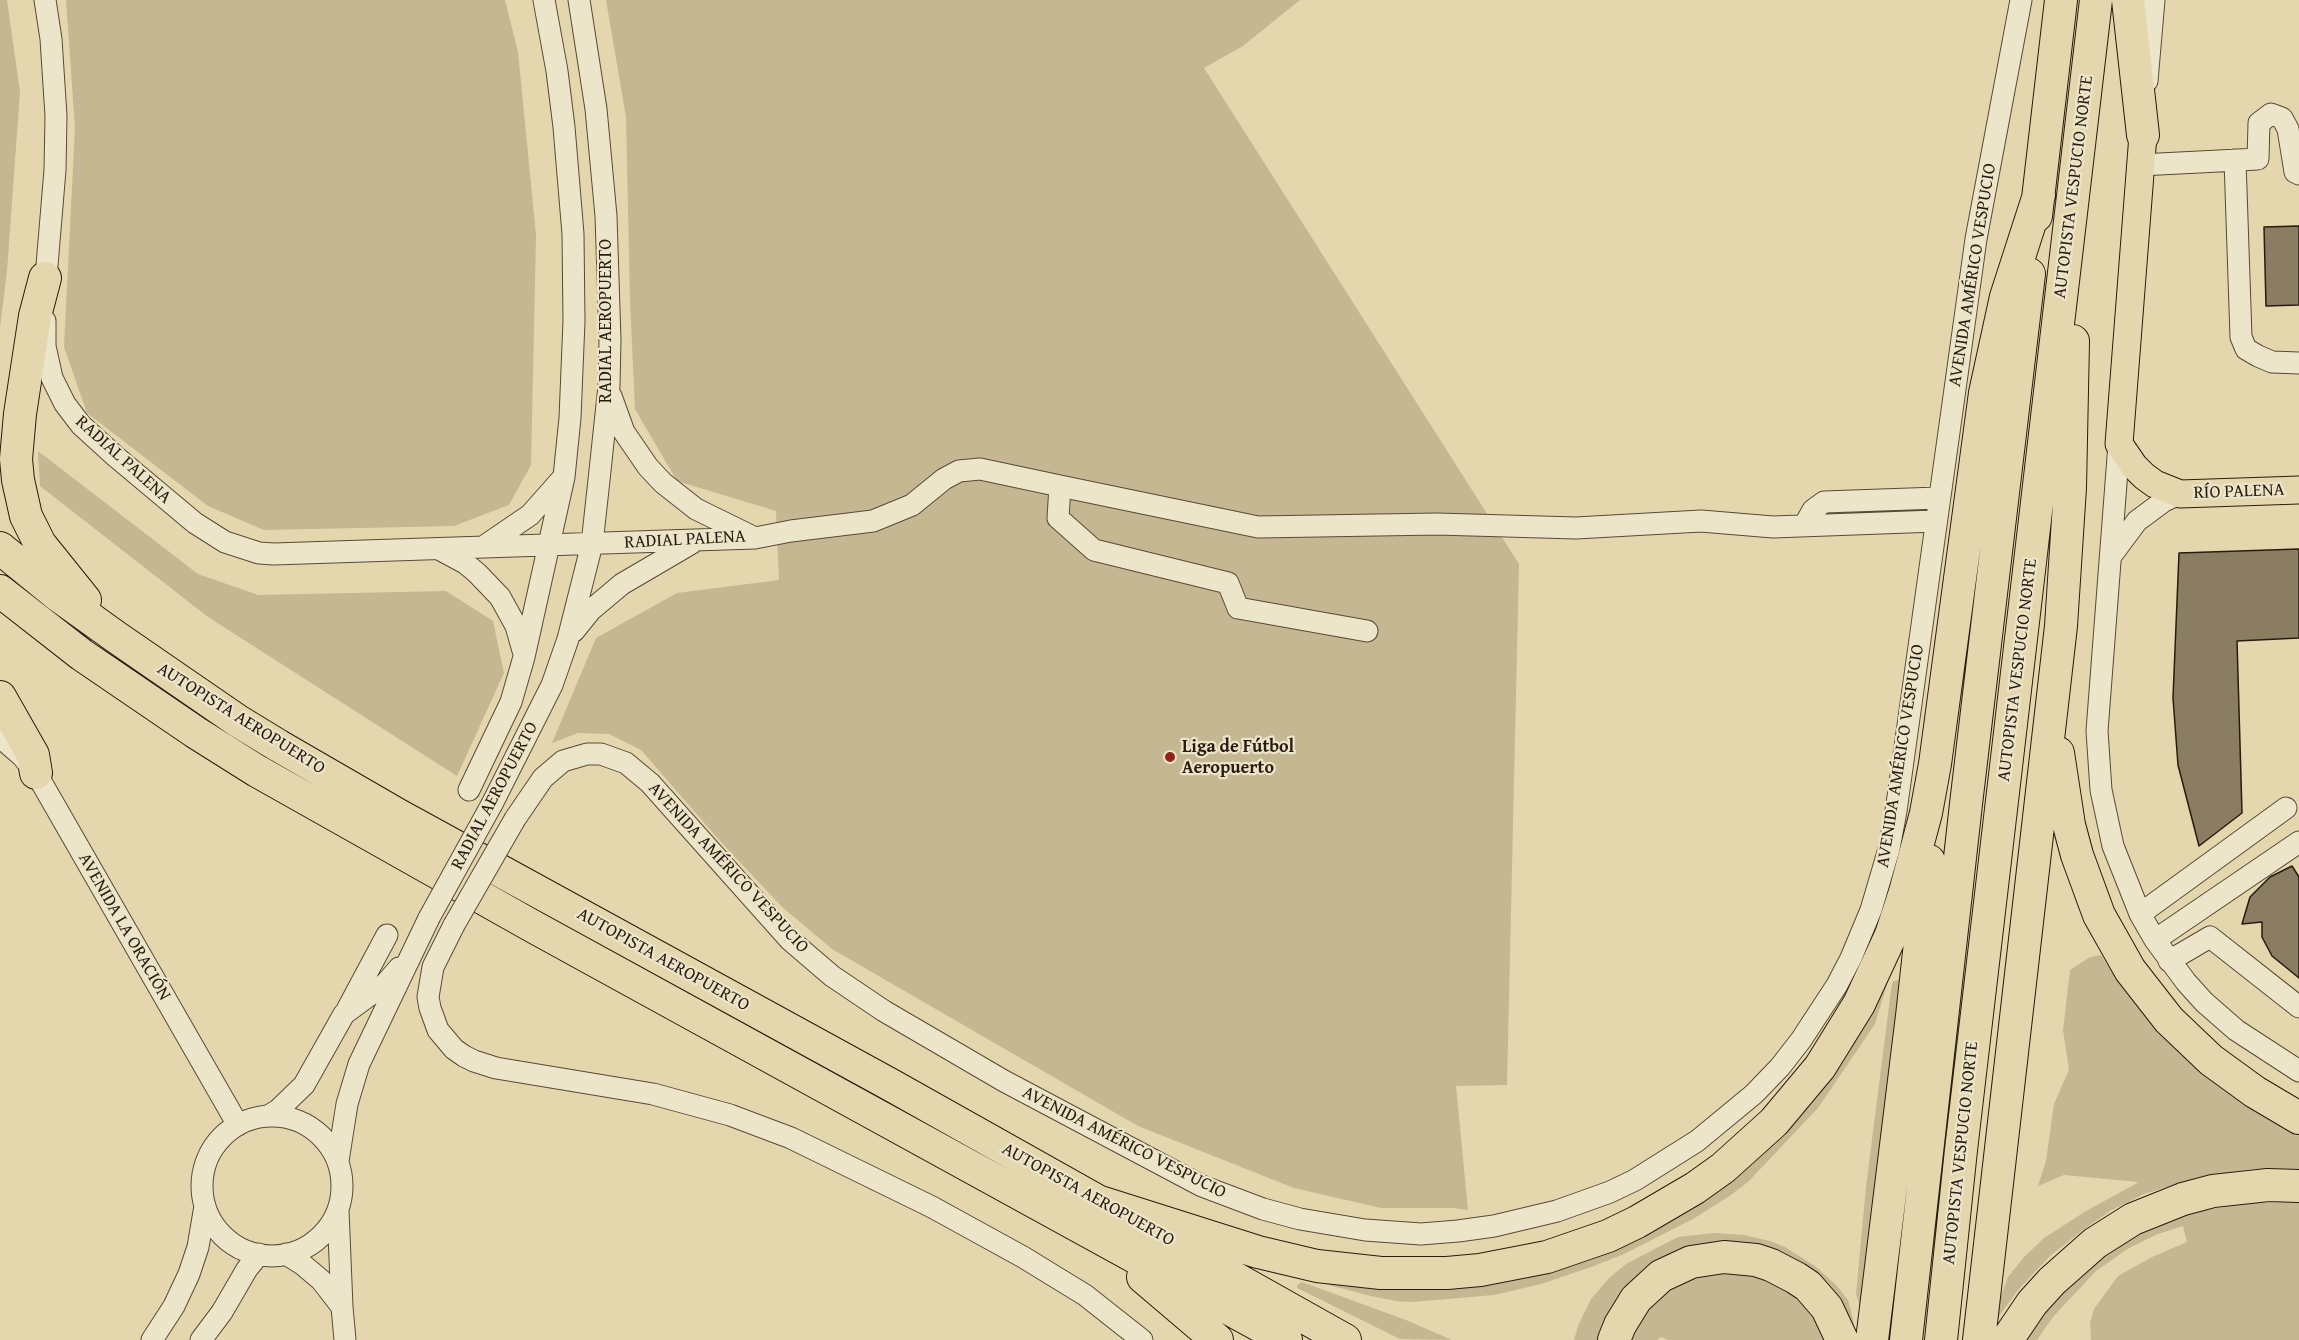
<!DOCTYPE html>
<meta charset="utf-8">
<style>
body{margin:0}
canvas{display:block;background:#e4d7ad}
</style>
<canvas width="2299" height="1340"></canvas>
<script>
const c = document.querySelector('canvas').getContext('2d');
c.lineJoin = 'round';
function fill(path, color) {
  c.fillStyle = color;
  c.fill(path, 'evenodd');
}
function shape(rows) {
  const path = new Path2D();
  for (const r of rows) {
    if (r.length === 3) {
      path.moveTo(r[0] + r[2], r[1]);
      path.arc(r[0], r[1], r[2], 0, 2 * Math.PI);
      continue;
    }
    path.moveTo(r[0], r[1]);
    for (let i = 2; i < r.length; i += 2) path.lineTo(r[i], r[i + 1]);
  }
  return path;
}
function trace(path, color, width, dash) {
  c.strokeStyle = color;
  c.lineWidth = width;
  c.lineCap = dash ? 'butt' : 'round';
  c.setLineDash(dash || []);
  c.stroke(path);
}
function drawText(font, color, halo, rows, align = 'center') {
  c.font = font + ' "Gentium Book Plus",serif';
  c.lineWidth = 4.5;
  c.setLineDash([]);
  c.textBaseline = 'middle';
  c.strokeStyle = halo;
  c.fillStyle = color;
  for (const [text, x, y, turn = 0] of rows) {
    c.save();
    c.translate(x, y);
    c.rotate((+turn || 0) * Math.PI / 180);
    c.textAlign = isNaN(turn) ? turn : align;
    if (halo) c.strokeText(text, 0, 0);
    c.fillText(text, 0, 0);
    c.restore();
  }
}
fill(shape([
 [0,0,7,0,20,92,7,271,0,328],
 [66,0,505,0,518,52,536,235,531,465,509,505,454,526,264,530,208,506,87,413,64,347,75,128],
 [606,0,1300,0,1243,46,1204,68,1519,564,1507,1085,1456,1086,1468,1210,1453,1208,1381,1208,1294,1188,1138,1126,832,949,782,907,720,841,641,750,609,734,578,733,552,743,596,638,677,593,779,580,776,511,677,481,635,409,630,301,626,117],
 [38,451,198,574,258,595,446,591,493,621,504,673,457,776,208,617,40,486],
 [2101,955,2116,978,2145,1010,2299,1130,2299,1171,2254,1169,2203,1176,2144,1194,2110,1211,2083,1230,2050,1256,2018,1290,1997,1319,1992,1318,2008,1277,2024,1257,2044,1238,2086,1211,2139,1182,2064,1175,2038,1186,2046,1161,2054,1104,2069,1070,2063,1030,2070,970,2090,957],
 [1890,974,1875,1024,1818,1108,1748,1182,1731,1195,1693,1219,1624,1254,1594,1266,1541,1284,1494,1295,1412,1302,1396,1301,1371,1296,1321,1283,1311,1274,1386,1283,1665,1218],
 [1901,980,1863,1317,1856,1294,1866,1187,1891,990,1893,981],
 [2299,1202,2299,1340,2091,1340,2090,1323,2094,1309,2118,1276,2152,1257,2187,1242,2183,1226,2158,1234,2129,1248,2096,1271,2053,1317,2037,1340,2023,1340,2045,1311,2094,1263,2135,1236,2193,1212,2250,1203],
 [1714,1233,1744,1235,1770,1241,1785,1247,1815,1266,1837,1286,1848,1300,1853,1319,1856,1340,1848,1327,1720,1247,1605,1340,1574,1340,1578,1326,1591,1299,1609,1278,1626,1264,1678,1237],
 [1750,1271,1802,1297,1831,1340,1668,1340,1661,1337,1657,1340,1625,1340,1643,1306,1693,1273],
 [1302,1282,1406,1320,1452,1340,1400,1339,1297,1288,1298,1284]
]), '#c4b792');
const building = shape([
 [2299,226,2299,305,2266,306,2264,227,2299,226],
 [2299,549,2299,638,2237,641,2242,813,2199,846,2178,765,2173,698,2179,553,2299,549],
 [2292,866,2299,877,2299,978,2272,956,2262,937,2262,922,2242,924,2250,897,2270,877,2292,866]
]);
fill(building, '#8a7d61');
trace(building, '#291b0f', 1.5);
const minor = shape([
 [2147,81,2154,0],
 [2235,160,2241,337,2246,349,2258,356,2272,362,2299,363],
 [2140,165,2258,159,2259,123,2271,114,2282,118,2288,129,2295,172,2299,174],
 [45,289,55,170,56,116,51,39,45,0],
 [45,321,45,346,52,378,65,404,81,425,115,456,195,523,225,542,259,553,274,554,755,538,791,531,873,521,912,505,944,479,959,471,980,469,1060,486],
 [611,396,624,432,648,467,663,483,696,509,753,537],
 [2119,444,2097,731,2101,790,2113,846,2140,914,2155,940,2186,982,2204,1002,2236,1030,2299,1071],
 [1804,526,1813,510,1824,502,1938,498],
 [483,547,530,515,561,480],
 [439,549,465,563,477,573,500,597,516,626,524,654],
 [2111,556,2137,521,2164,501,2180,494],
 [574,631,591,610,622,584,692,543],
 [1367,631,1238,608,1228,583,1094,550,1058,518,1060,486,1258,527,1437,524,1576,528,1701,521,1773,527,1936,521],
 [0,737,22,756,36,773,238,1125],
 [469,790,511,702,524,657,564,477,570,418,574,321,573,234,564,127,557,71,544,0],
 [492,804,552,685,568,639,592,544,599,480,609,386,610,340,606,216,596,109,579,0],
 [515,819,543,778,563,761,587,754,601,754,626,763,650,783,790,940,832,976,884,1011,1004,1081,1202,1186,1263,1209,1300,1219,1365,1230,1421,1234,1458,1231,1494,1226,1557,1211,1610,1192,1635,1180,1697,1141,1754,1094,1780,1067,1801,1040,1837,985,1851,958,1871,910,1889,849,1896,811,1976,239,2021,0],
 [2140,914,2286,808],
 [454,925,433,967,428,997,430,1008,438,1030,454,1049,464,1056,474,1061,496,1068,653,1094,730,1115,791,1138,932,1207,1023,1257,1085,1295,1142,1340],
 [2155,940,2299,842],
 [2169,961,2210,937,2299,1007],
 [348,1008,387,935],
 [268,1116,278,1110,304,1085,344,1014,386,983,399,968],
 [272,1186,70],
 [338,1161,347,1104,359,1064,429,918],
 [338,1210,342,1307,345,1340],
 [286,1254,302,1264,321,1280,342,1307],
 [152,1340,174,1306,189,1274,198,1247,205,1206],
 [201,1340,222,1312,247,1269,259,1254]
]);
const major = shape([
 [2143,135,2119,444,2134,466,2144,476,2155,484,2180,494,2299,490]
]);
const highway = shape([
 [2128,0,2143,135],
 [2036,216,2061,0],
 [45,278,35,316,20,414,16,459,18,480,26,516,40,544,85,600],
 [0,548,59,596,116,637,238,721,279,746,400,816,891,1085,1345,1340],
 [0,591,82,655,195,732,257,771,534,927,1286,1340],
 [0,697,33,755,36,773],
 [2058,753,2069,825,2077,855,2099,915,2130,970,2169,1020,2211,1060,2255,1092,2299,1118],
 [1100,1202,1258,1252,1317,1266,1381,1273,1447,1273,1480,1270,1547,1257,1608,1236,1637,1222,1695,1188,1723,1168,1774,1122,1820,1067,1859,1004,1891,935,1905,892,1926,813,1935,764,1985,393,2006,297,2039,195],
 [1143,1277,1217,1340],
 [1614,1340,1620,1325,1636,1299,1661,1276,1691,1262,1724,1257,1756,1260,1771,1265,1796,1278,1808,1286,1827,1308,1842,1340],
 [1872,1340,1912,1016,1929,861],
 [1906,1340,1966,804,2029,274],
 [1941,1340,1961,1150,2096,0],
 [1979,1340,2061,626,2070,488,2073,341],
 [2007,1340,2032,1303,2052,1281,2095,1243,2133,1219,2183,1199,2213,1191,2268,1185,2299,1186]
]);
trace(minor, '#584a36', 23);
trace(major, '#291b0f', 29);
trace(highway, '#291b0f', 34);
trace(minor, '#ede5ca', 21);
trace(major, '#e4d7ad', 27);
trace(highway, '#e4d7ad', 32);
const minorBridge = shape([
 [429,918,492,804],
 [454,925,515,819]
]);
trace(minorBridge, '#584a36', 23, []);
trace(minorBridge, '#ede5ca', 21);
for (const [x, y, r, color] of [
 [1170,757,6,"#8f2418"]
]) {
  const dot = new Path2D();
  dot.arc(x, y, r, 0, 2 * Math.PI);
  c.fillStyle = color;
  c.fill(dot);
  trace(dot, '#ede5ca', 2);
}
drawText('18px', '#291b0f', '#ede5ca', [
 ["AUTOPISTA VESPUCIO NORTE",2074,187,-83],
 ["AVENIDA AMÉRICO VESPUCIO",1973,275,-81],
 ["RADIAL AEROPUERTO",606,321,-90],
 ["RADIAL PALENA",123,460,42],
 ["RÍO PALENA",2239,492,-2],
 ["RADIAL PALENA",685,540,-3],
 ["AUTOPISTA VESPUCIO NORTE",2018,670,-83],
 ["AUTOPISTA AEROPUERTO",241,719,32],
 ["AVENIDA AMÉRICO VESPUCIO",1901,756,-81],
 ["RADIAL AEROPUERTO",495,796,-62],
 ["AVENIDA AMÉRICO VESPUCIO",728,868,47],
 ["AVENIDA LA ORACIÓN",124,927,60],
 ["AUTOPISTA AEROPUERTO",663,960,29],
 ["AVENIDA AMÉRICO VESPUCIO",1124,1143,27],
 ["AUTOPISTA VESPUCIO NORTE",1961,1153,-84],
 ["AUTOPISTA AEROPUERTO",1088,1195,29]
]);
drawText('bold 18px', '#291b0f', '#ede5ca', [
 ["Liga de Fútbol",1182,747],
 ["Aeropuerto",1182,768]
], 'left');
</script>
